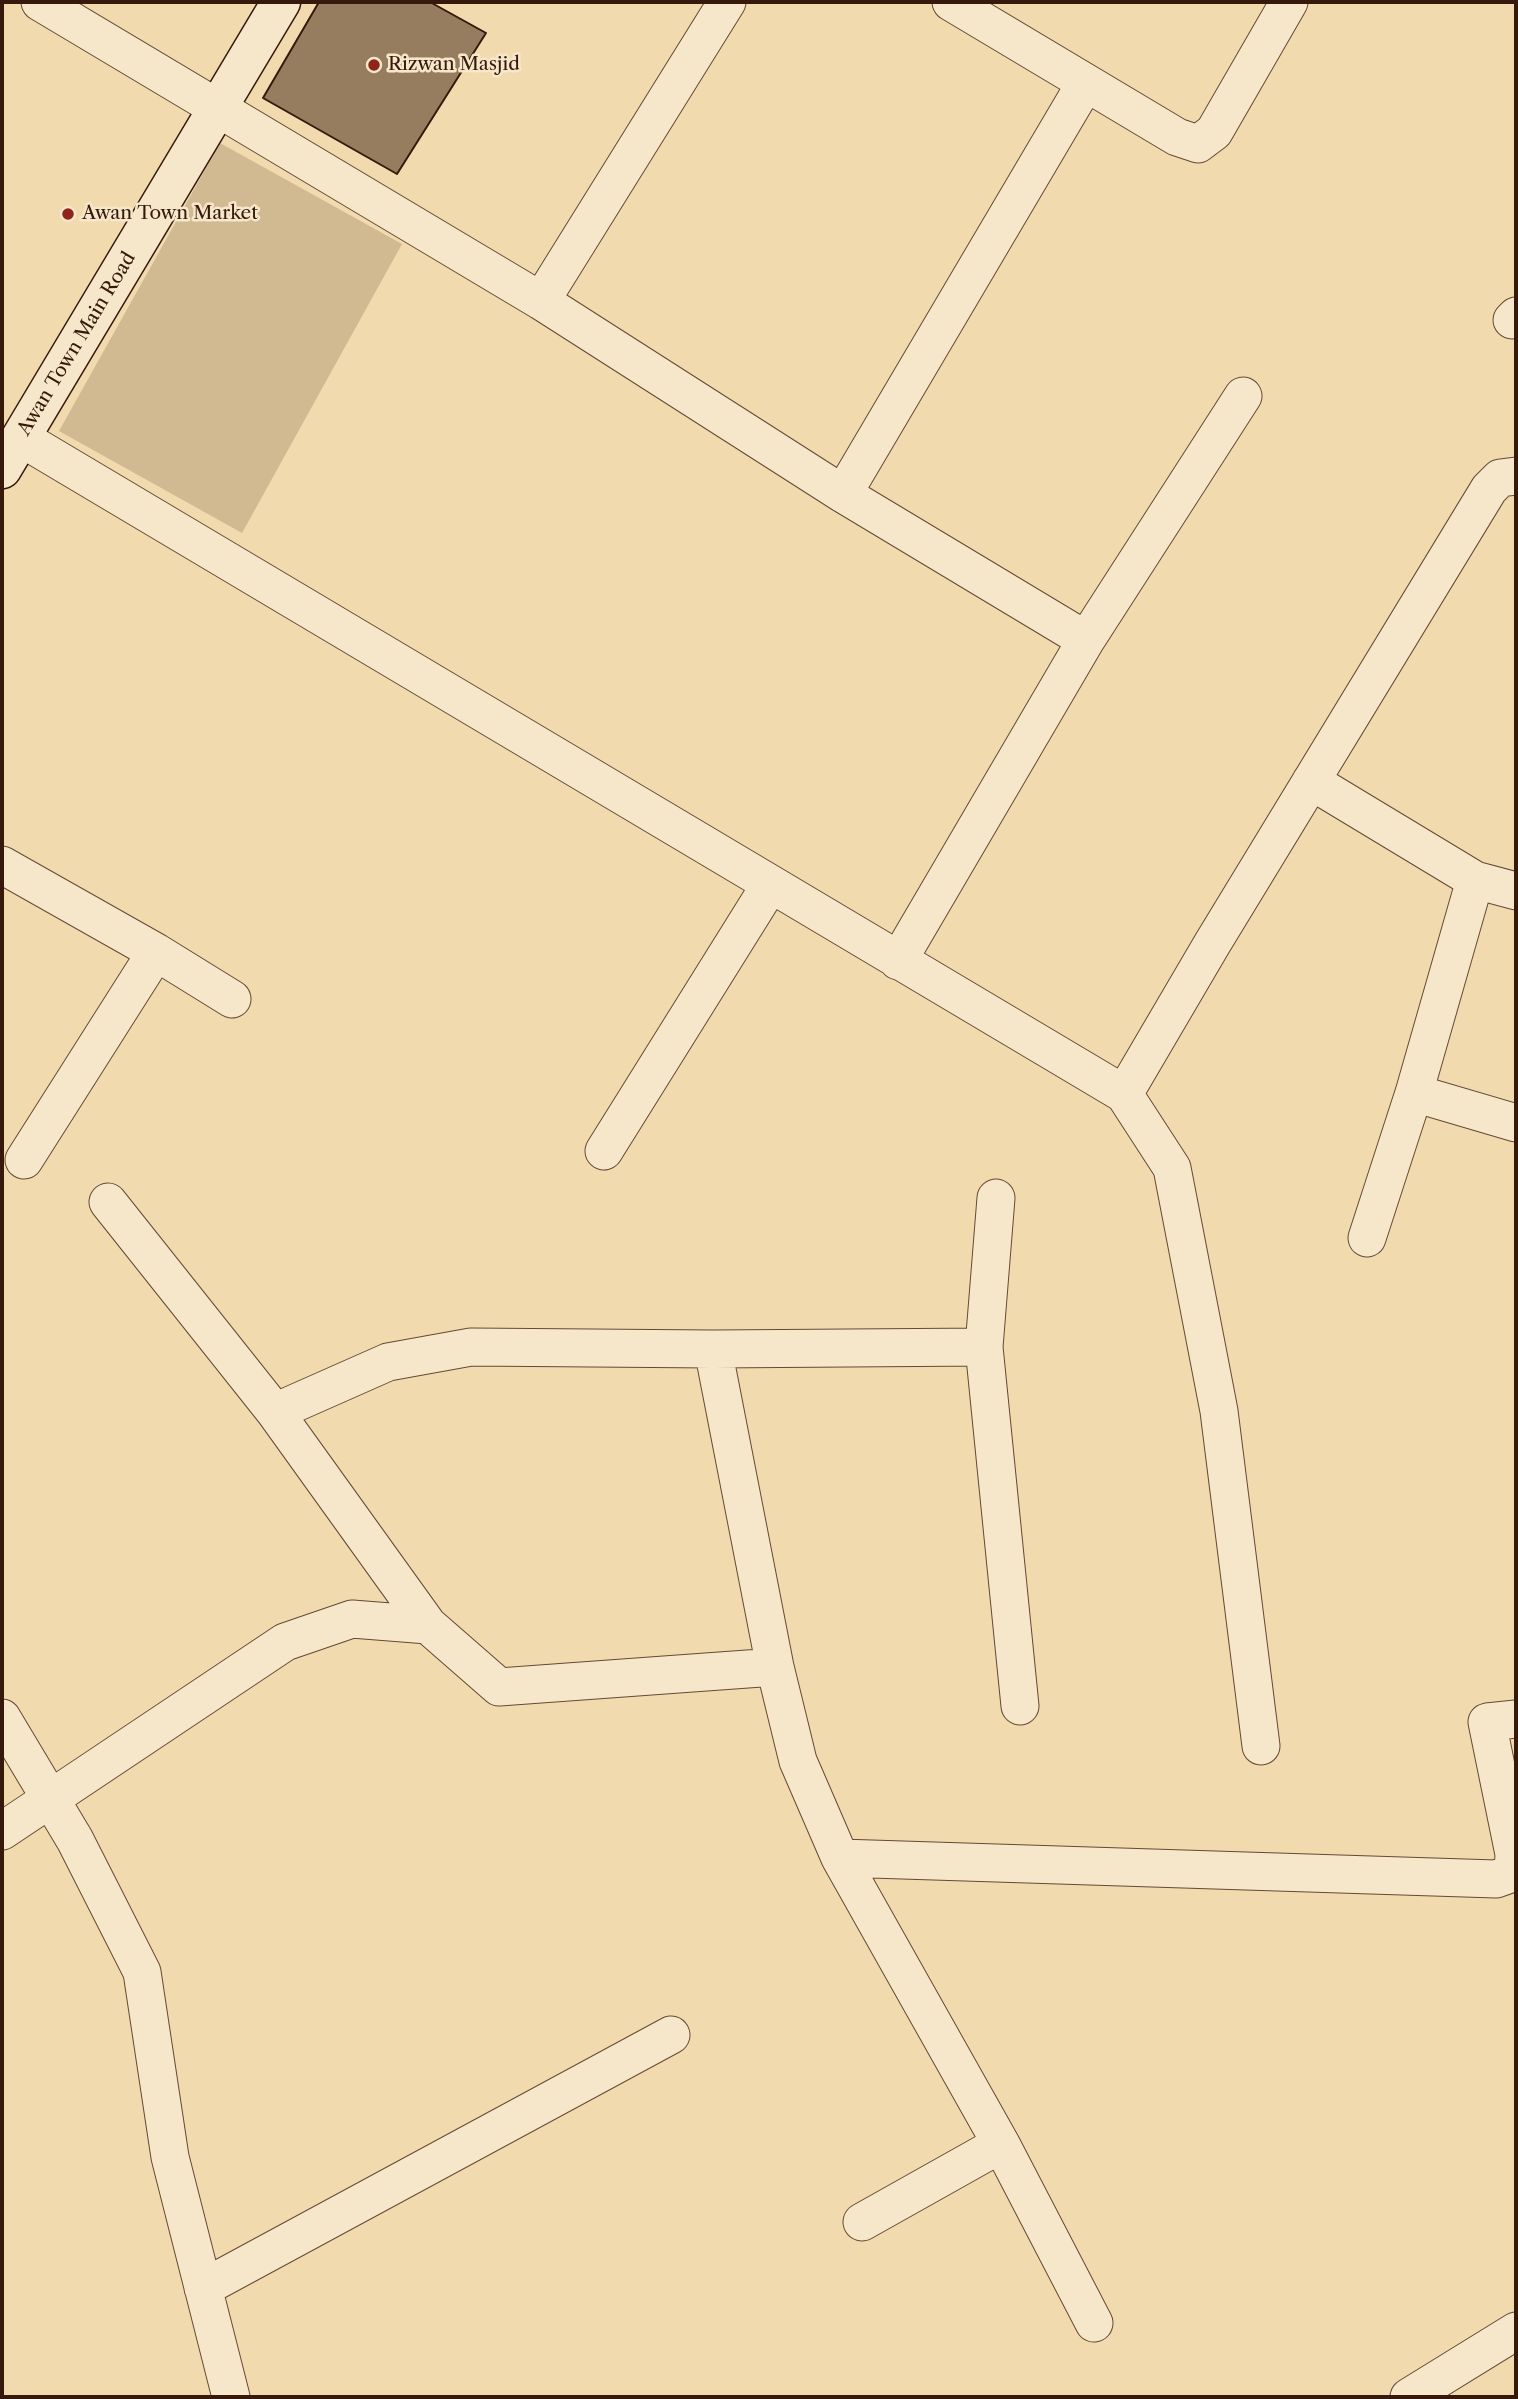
<!DOCTYPE html>
<style>
body{margin:0}
#map{position:relative;width:1518px;height:2399px;overflow:hidden;background:#f1daae;font-family:"Libre Caslon Text",serif}
canvas{display:block}
.frame{position:absolute;inset:0;border:4px solid #36190b;pointer-events:none}
</style>
<div id="map">
<canvas width="1518" height="2399"></canvas>
<div class="frame"></div>
</div>
<script>
const c = document.querySelector('canvas').getContext('2d');
c.lineJoin = 'round';
function fill(path, color) {
  c.fillStyle = color;
  c.fill(path, 'evenodd');
}
function shape(rows) {
  const path = new Path2D();
  for (const r of rows) {
    path.moveTo(r[0], r[1]);
    for (let i = 2; i < r.length; i += 2) path.lineTo(r[i], r[i + 1]);
  }
  return path;
}
function trace(path, color, width, dash) {
  c.strokeStyle = color;
  c.lineWidth = width;
  c.lineCap = dash ? 'butt' : 'round';
  c.setLineDash(dash || []);
  c.stroke(path);
}
function drawText(font, color, halo, rows, align = 'center') {
  c.font = font + ' "Libre Caslon Text",serif';
  c.lineWidth = 5;
  c.setLineDash([]);
  c.textBaseline = 'middle';
  c.strokeStyle = halo;
  c.fillStyle = color;
  for (const [text, x, y, turn = 0] of rows) {
    c.save();
    c.translate(x, y);
    c.rotate((+turn || 0) * Math.PI / 180);
    c.textAlign = isNaN(turn) ? turn : align;
    if (halo) c.strokeText(text, 0, 0);
    c.fillText(text, 0, 0);
    c.restore();
  }
}
fill(shape([
 [220,143,402,244,242,533,59,431]
]), '#d1b992');
const building = shape([
 [319,2,430,2,486,33,397,174,263,98,319,2]
]);
fill(building, '#977d60');
trace(building, '#36190b', 2);
const street = shape([
 [40,2,541,301,843,494,1086,640,898,961],
 [951,2,1177,137,1198,144,1214,132,1289,2],
 [541,301,727,2],
 [1512,320,1516,316],
 [21,438,1124,1094,1172,1168,1219,1411,1261,1746],
 [843,494,1085,84],
 [1086,640,1243,396],
 [1311,781,1475,880,1516,891],
 [2,865,156,952,232,999],
 [1414,1093,1516,1123],
 [1124,1094,1212,944,1489,489,1500,478,1516,476],
 [604,1151,770,885],
 [24,1160,156,952],
 [996,1198,984,1347,1020,1706],
 [108,1202,275,1412,428,1625],
 [1367,1238,1414,1093,1475,880],
 [713,1349,775,1667],
 [275,1412,388,1362,471,1347,713,1349,984,1347],
 [2,1718,75,1840,142,1972,170,2157,231,2397],
 [2,1831,285,1642,352,1619,428,1625,499,1687,775,1667,798,1761,840,1858,1496,1879,1513,1873,1514,1854,1487,1722,1516,1719],
 [840,1858,1001,2144,1094,2323],
 [862,2222,1001,2144],
 [203,2288,671,2035],
 [1409,2397,1516,2331]
]);
const secondary = shape([
 [2,469,281,2]
]);
trace(street, '#654934', 39);
trace(secondary, '#36190b', 41);
trace(street, '#f6e7ca', 37);
trace(secondary, '#f6e7ca', 38);
for (const [x, y, r, color] of [
 [374,65,7,"#8f2418"],
 [68,214,7,"#8f2418"]
]) {
  const dot = new Path2D();
  dot.arc(x, y, r, 0, 2 * Math.PI);
  c.fillStyle = color;
  c.fill(dot);
  trace(dot, '#f6e7ca', 2.5);
}
drawText('19px', '#36190b', '#f6e7ca', [
 ["Rizwan Masjid",388,65],
 ["Awan Town Market",82,214]
], 'left');
drawText('19px', '#36190b', '#f6e7ca', [
 ["Awan Town Main Road",77,344,-59]
]);
</script>
